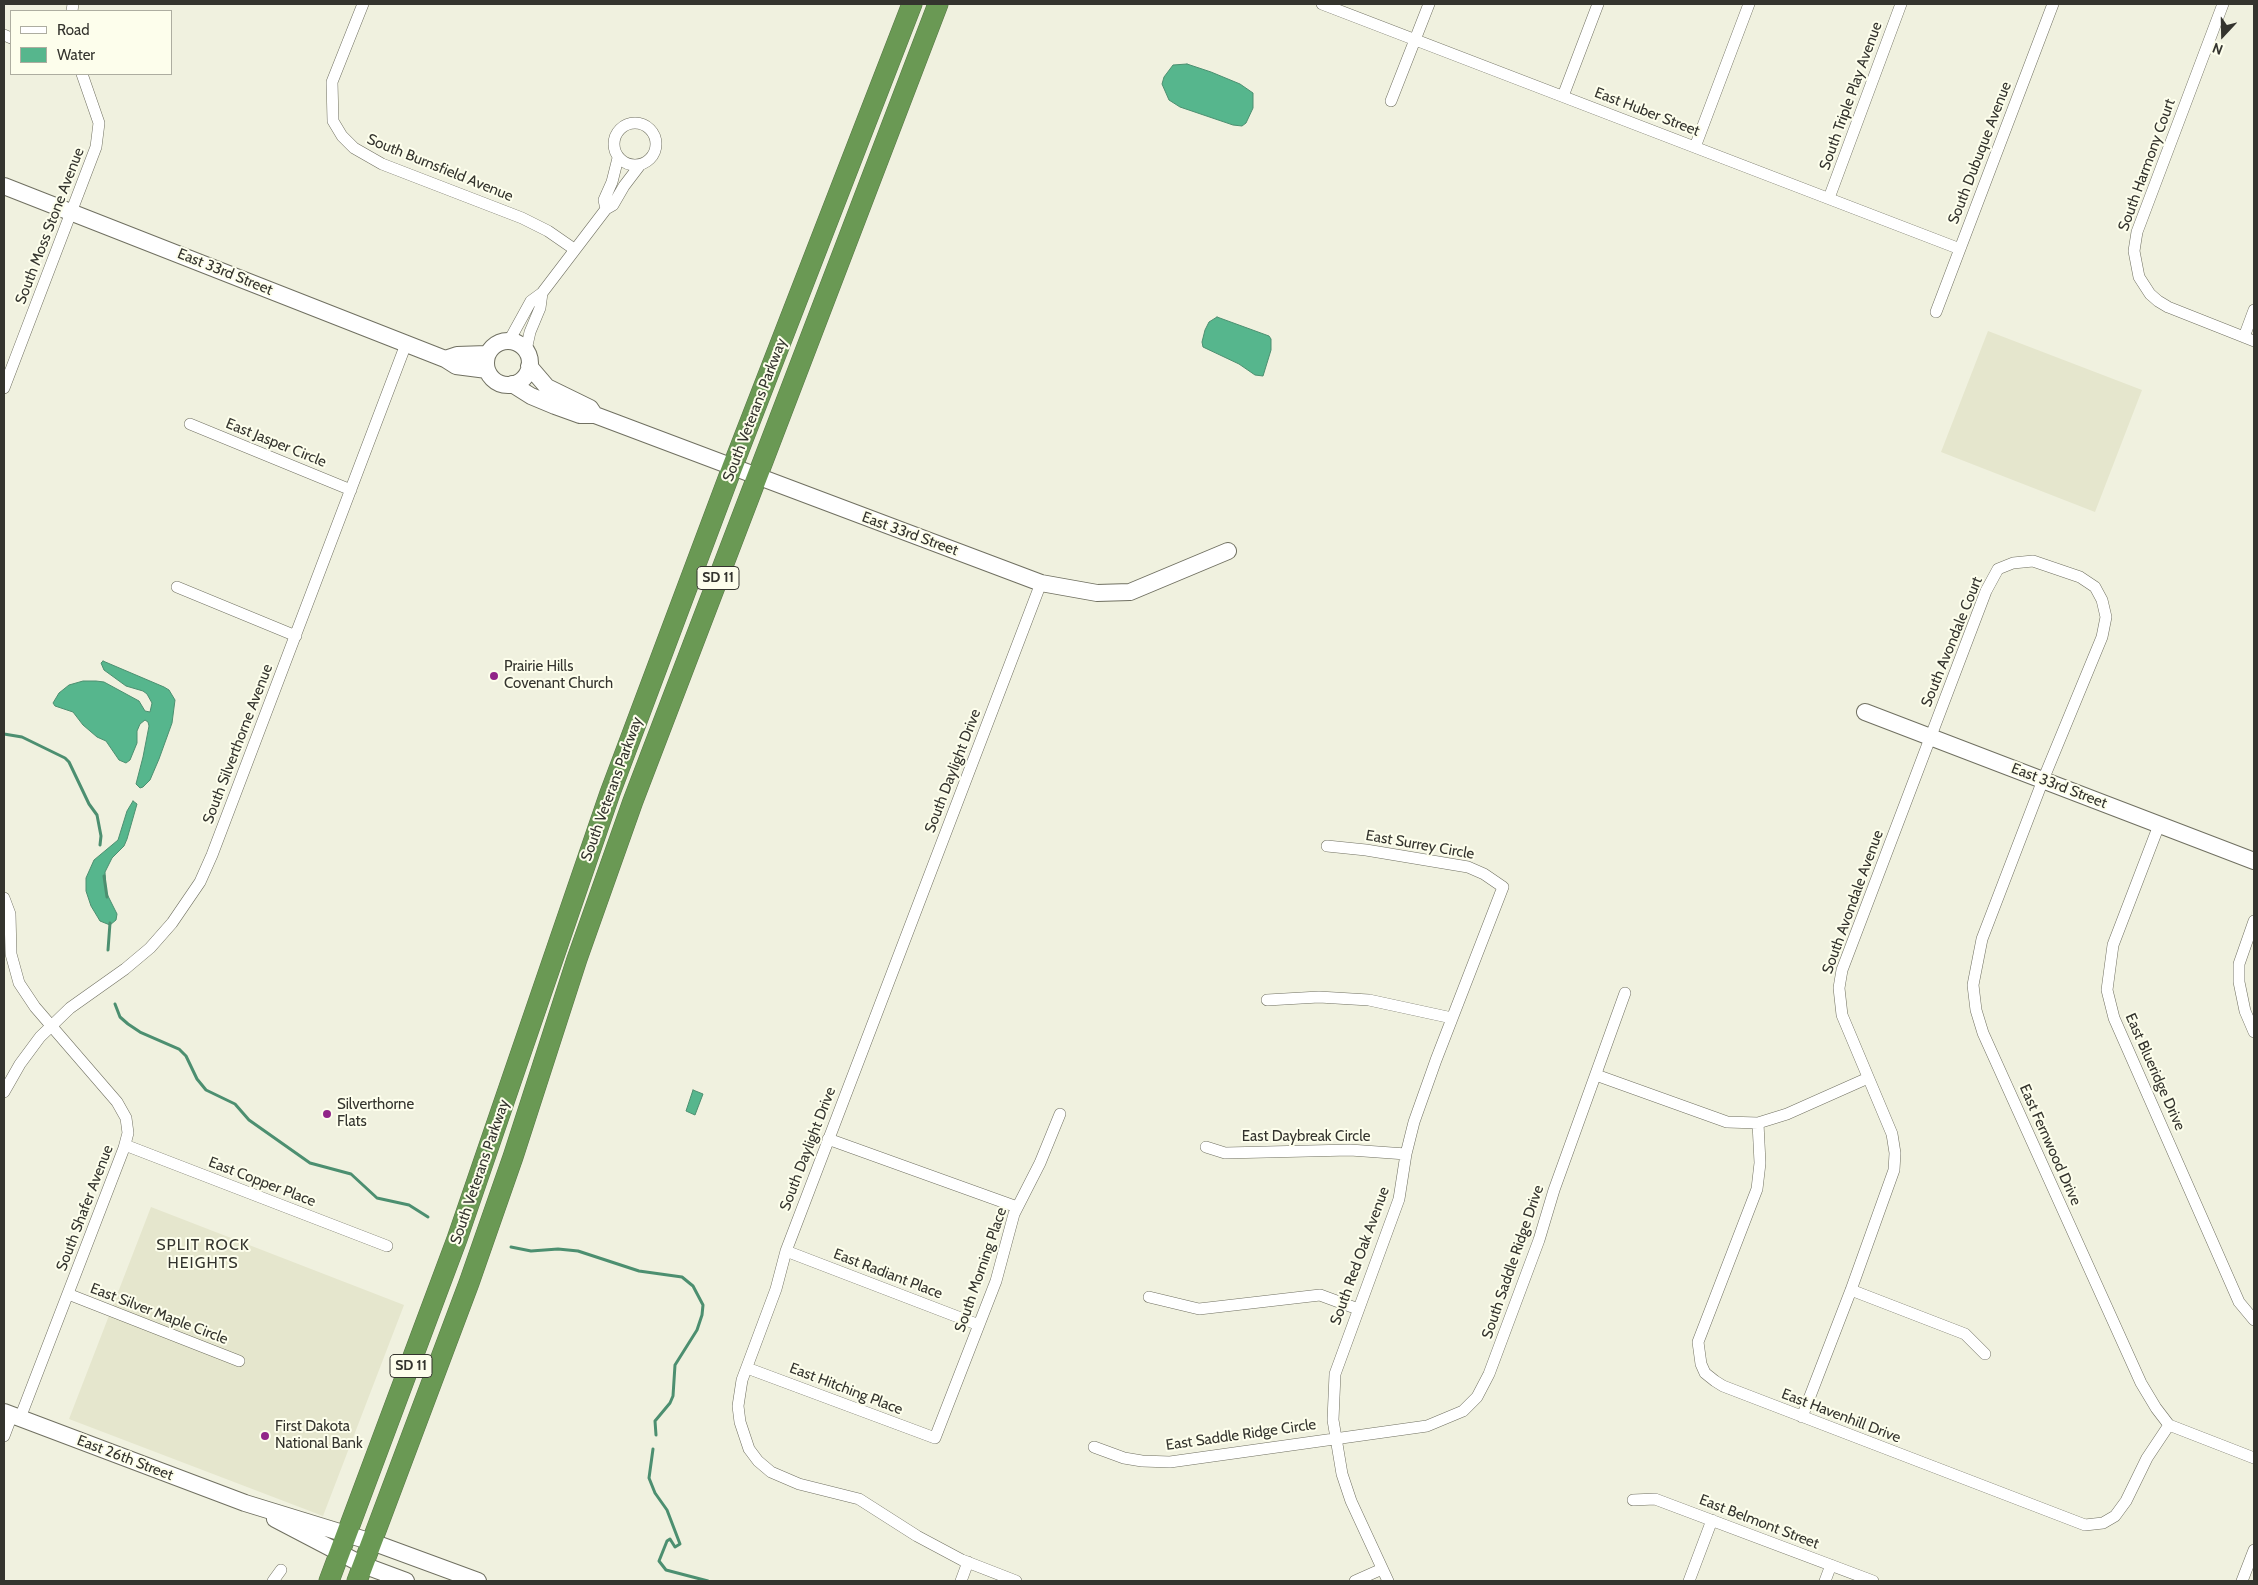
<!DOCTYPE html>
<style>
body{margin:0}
#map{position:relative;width:2258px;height:1585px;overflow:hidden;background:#f0f1df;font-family:Cabin,sans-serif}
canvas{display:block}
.frame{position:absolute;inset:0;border:5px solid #34342e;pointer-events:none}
.legend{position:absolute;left:10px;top:10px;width:162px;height:65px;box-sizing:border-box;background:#fdfeec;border:1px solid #adada0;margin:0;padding:6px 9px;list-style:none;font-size:15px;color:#34342e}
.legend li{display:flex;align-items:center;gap:10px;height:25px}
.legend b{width:25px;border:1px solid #adada0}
.north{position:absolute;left:2198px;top:10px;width:50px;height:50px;-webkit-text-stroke:4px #fdfeec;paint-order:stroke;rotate:201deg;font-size:14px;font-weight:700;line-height:20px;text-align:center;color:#34342e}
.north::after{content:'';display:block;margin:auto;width:18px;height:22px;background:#34342e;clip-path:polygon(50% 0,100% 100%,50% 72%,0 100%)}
</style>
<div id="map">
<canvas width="2258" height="1585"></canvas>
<div class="frame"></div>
<ul class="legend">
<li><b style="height:6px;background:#fff"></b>Road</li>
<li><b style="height:14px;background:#56b68d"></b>Water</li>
</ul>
<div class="north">N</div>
</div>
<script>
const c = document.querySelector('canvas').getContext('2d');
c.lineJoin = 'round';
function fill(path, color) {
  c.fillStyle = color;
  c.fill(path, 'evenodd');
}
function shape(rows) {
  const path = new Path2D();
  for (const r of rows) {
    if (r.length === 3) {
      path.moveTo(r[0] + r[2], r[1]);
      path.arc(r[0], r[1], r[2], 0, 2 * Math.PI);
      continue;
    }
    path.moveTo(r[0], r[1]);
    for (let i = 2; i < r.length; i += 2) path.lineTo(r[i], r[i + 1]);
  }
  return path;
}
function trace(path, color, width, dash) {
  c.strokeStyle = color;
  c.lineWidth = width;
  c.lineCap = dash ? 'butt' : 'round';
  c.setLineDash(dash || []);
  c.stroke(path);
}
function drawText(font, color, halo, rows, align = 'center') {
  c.font = font + ' Cabin,sans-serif';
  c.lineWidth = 4;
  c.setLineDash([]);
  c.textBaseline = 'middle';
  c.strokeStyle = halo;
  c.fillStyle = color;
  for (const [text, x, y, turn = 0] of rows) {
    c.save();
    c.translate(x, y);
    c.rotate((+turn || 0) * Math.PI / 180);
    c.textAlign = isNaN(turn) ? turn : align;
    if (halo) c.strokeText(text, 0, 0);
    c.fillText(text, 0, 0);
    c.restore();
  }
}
fill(shape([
 [1988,331,2142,390,2095,512,1941,452],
 [151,1207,404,1305,323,1516,69,1419]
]), '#e5e6cd');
const water = shape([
 [1187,64,1211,72,1240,84,1253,93,1253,108,1246,123,1242,126,1233,125,1180,107,1169,100,1162,84,1164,77,1173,65,1187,64],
 [1217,317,1269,336,1271,339,1271,350,1263,376,1255,375,1239,364,1203,347,1202,342,1205,330,1209,322,1217,317],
 [103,661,164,687,169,690,175,700,172,723,159,759,150,780,143,787,140,788,136,784,143,757,149,726,148,722,145,720,140,724,137,731,137,743,130,760,126,763,119,760,106,741,97,737,83,725,73,712,55,706,53,703,59,693,69,685,83,681,96,681,104,682,139,701,145,711,150,712,152,703,147,694,143,691,126,686,104,670,101,663,103,661],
 [133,801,137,804,127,839,124,846,112,858,105,872,106,892,117,914,116,920,110,925,100,921,91,906,86,891,86,878,94,860,118,840,127,811,133,801],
 [693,1090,703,1094,695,1115,686,1111,693,1090]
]);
fill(water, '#56b68d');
trace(water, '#4c8f70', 1);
trace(shape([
 [4,734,22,737,65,758,69,762,89,804,97,815,101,836,100,845],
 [104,876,107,897],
 [108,950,110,923],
 [115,1004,120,1017,128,1024,140,1032,179,1049,186,1056,197,1079,206,1090,235,1104,249,1120,310,1163,351,1174,377,1198,409,1205,428,1217],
 [511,1247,531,1251,558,1249,578,1251,639,1271,682,1277,693,1286,703,1305,702,1315,697,1330,675,1365,673,1396,670,1403,655,1421,656,1435],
 [653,1449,649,1478,655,1493,667,1510,680,1544,675,1547,670,1539,667,1541,659,1561,666,1570,708,1581]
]), '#4c8f70', 3);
const street = shape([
 [363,4,332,82,333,121,342,136,354,148,382,164,522,218,548,231,574,249],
 [1322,4,1960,249],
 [2223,4,2137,232,2134,251,2139,277,2150,294,2158,301,2168,307,2254,341],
 [72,11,73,4],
 [4,35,11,38],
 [1563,96,1598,4],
 [1391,101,1429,4],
 [635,144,21],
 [1695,147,1749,4],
 [1829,198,1901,4],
 [606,209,604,200,612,182,618,158],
 [1936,312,2053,4],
 [2244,337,2254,310],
 [509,341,531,301,542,293,606,209,613,205,624,186,640,165],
 [526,350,530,332,540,308,542,293],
 [4,388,96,147,99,123,82,74],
 [190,424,351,490],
 [177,587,296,636],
 [2159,825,2113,945,2107,990,2114,1018,2239,1302,2254,1320],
 [1327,846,1366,850,1468,867,1484,874,1503,887,1436,1060,1414,1122,1406,1154,1399,1199,1335,1374,1333,1420,1342,1474,1351,1501,1388,1581],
 [4,898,10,914,11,954,19,983,35,1007,117,1102,126,1118,128,1133,124,1148,20,1418],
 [2254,921,2239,964,2239,982,2245,1011,2254,1032],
 [1267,1000,1319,997,1369,1000,1452,1018],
 [1596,1075,1727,1122,1758,1123,1787,1114,1868,1078],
 [4,1092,20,1064,40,1037,70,1008,125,969,150,948,172,923,200,882,212,855,406,344],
 [1758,1123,1760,1163,1757,1189,1698,1342,1701,1364,1705,1373,1715,1381,1723,1386,2085,1525,2103,1523,2115,1516,2126,1501,2147,1458,2169,1425],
 [828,1139,1017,1207],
 [125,1145,387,1246],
 [1206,1147,1225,1153,1350,1150,1406,1154],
 [786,1251,979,1325],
 [1851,1290,1965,1334,1985,1354],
 [68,1294,239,1361],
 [1149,1297,1199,1309,1320,1295,1358,1309],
 [747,1368,935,1438,996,1281,1014,1214,1040,1163,1060,1114],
 [1802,1417,1851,1290,1894,1170,1895,1153,1892,1134,1842,1015,1839,988,1842,970,1986,591,1998,569,2013,563,2033,561,2080,577,2095,587,2102,600,2106,617,2102,637,2043,780,1982,939,1973,985,1976,1010,1983,1033,2141,1383,2156,1408,2169,1425,2254,1458],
 [4,1436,12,1415],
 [1094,1447,1124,1458,1142,1461,1170,1462,1427,1426,1463,1411,1477,1397,1489,1374,1539,1240,1554,1190,1625,993],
 [1633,1500,1655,1499,1873,1581],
 [273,1581,281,1570],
 [961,1581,968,1562],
 [1016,1581,962,1560,917,1536,859,1499,799,1484,771,1472,758,1461,749,1449,740,1422,738,1406,742,1380,776,1289,786,1251,1041,583],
 [1355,1581,1382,1569],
 [1689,1581,1712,1520],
 [1825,1581,1831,1565],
 [2242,1581,2254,1550]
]);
const secondary = shape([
 [4,186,445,359,456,366,487,370],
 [508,363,22],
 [445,359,457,355,487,354],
 [529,366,547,387,590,408,594,414],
 [512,384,531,396,555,406,580,415,595,415,1041,583,1097,593,1130,592,1228,551],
 [1865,712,2254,861],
 [4,1412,245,1503,372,1542,478,1581],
 [275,1519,363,1565,406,1581]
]);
const highway = shape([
 [329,1581,457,1239,610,793,732,468,912,4],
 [357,1581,469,1283,513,1157,577,959,633,801,938,4]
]);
trace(street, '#707061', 12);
trace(secondary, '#707061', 18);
trace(highway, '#577647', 21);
trace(street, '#fff', 11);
trace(secondary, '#fff', 16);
trace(highway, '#6a9954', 20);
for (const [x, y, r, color] of [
 [494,676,5,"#912588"],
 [327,1114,5,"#912588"],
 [265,1436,5,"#912588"]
]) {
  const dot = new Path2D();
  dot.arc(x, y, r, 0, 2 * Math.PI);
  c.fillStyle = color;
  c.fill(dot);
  trace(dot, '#fdfeec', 2);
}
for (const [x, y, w] of [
 [718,578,42],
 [411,1366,42]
]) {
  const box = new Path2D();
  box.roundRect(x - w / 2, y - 11.5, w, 23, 4);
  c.fillStyle = '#fdfeec';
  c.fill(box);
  trace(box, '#34342e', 1);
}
drawText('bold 14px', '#34342e', null, [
 ["SD 11",718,578],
 ["SD 11",411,1366]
]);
drawText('15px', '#34342e', '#fdfeec', [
 ["South Triple Play Avenue",1851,96,-70],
 ["East Huber Street",1647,112,21],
 ["South Dubuque Avenue",1980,153,-69],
 ["South Harmony Court",2147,165,-70],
 ["South Burnsfield Avenue",440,168,22],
 ["South Moss Stone Avenue",50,226,-69],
 ["East 33rd Street",225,272,22],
 ["South Veterans Parkway",755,410,-69],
 ["East Jasper Circle",276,443,22],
 ["East 33rd Street",910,534,20],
 ["South Avondale Court",1952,642,-68],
 ["South Silverthorne Avenue",238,744,-69],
 ["South Daylight Drive",953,771,-69],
 ["East 33rd Street",2059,786,21],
 ["South Veterans Parkway",612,789,-70],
 ["East Surrey Circle",1420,845,10],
 ["South Avondale Avenue",1853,902,-70],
 ["East Blueridge Drive",2155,1072,66],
 ["East Daybreak Circle",1306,1137],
 ["East Fernwood Drive",2050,1145,66],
 ["South Daylight Drive",808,1149,-69],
 ["South Veterans Parkway",480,1172,-71],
 ["East Copper Place",262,1182,21],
 ["South Shafer Avenue",85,1208,-69],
 ["South Red Oak Avenue",1360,1256,-70],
 ["South Saddle Ridge Drive",1513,1262,-71],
 ["South Morning Place",981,1270,-71],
 ["East Radiant Place",888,1274,21],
 ["East Silver Maple Circle",159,1314,21],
 ["East Hitching Place",846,1389,21],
 ["East Havenhill Drive",1841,1416,21],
 ["East Saddle Ridge Circle",1241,1435,-8],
 ["East 26th Street",125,1458,21],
 ["East Belmont Street",1759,1522,21]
]);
drawText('15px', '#34342e', '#fdfeec', [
 ["Prairie Hills",504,667],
 ["Covenant Church",504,684],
 ["Silverthorne",337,1105],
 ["Flats",337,1122],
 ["First Dakota",275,1427],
 ["National Bank",275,1444]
], 'left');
c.letterSpacing = '1px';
drawText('16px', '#34342e', '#fdfeec', [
 ["SPLIT ROCK",203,1245],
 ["HEIGHTS",203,1263]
]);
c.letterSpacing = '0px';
</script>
